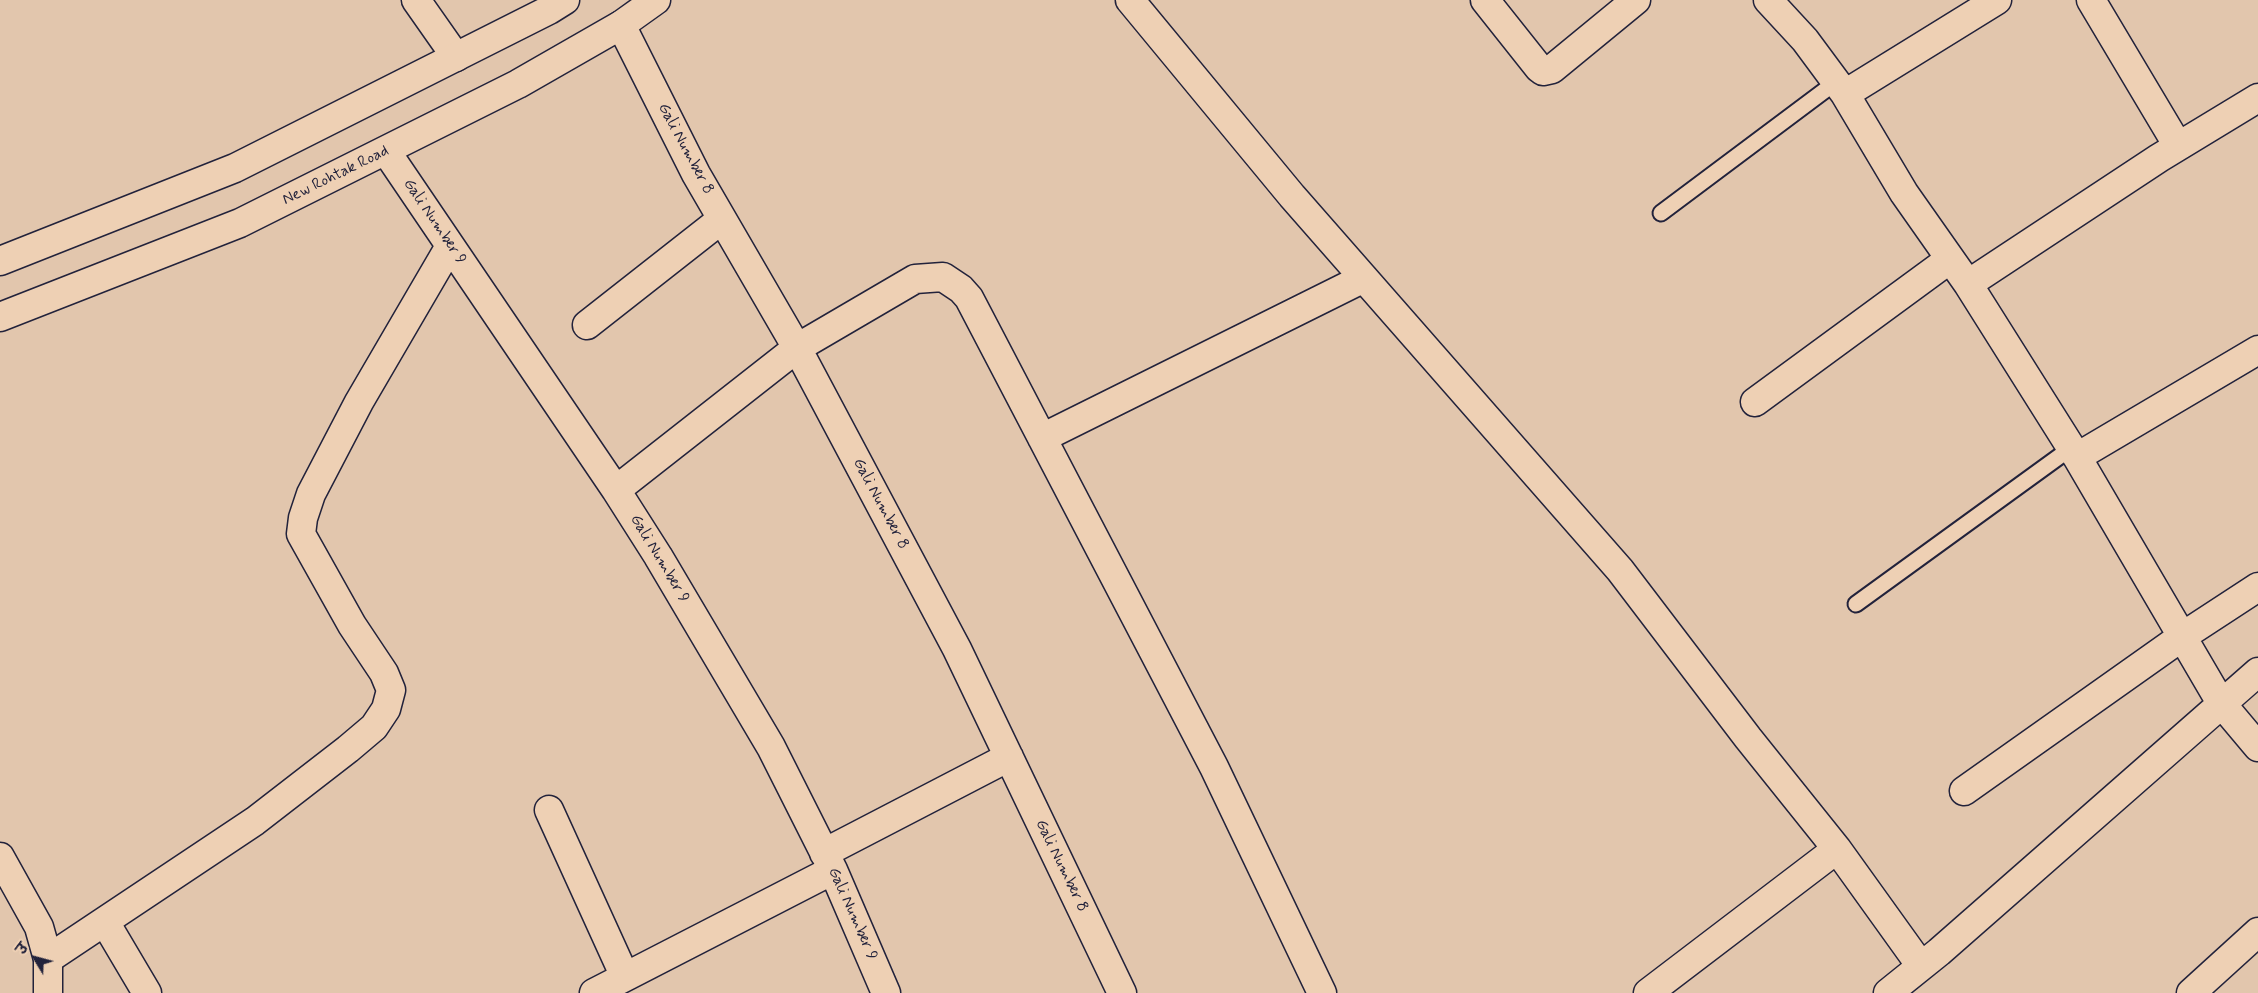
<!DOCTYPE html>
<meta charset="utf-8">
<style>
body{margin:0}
#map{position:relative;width:2258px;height:993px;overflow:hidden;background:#e2c6ad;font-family:Mynerve,"Playpen Sans Deva",sans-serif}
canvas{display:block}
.north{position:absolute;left:10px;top:933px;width:50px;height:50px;-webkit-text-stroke:4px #eed0b4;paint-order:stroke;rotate:307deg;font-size:14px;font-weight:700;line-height:20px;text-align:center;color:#22223b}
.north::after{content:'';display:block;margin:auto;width:18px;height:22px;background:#22223b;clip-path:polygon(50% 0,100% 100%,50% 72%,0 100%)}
</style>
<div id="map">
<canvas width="2258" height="993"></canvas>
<div class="north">उ</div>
</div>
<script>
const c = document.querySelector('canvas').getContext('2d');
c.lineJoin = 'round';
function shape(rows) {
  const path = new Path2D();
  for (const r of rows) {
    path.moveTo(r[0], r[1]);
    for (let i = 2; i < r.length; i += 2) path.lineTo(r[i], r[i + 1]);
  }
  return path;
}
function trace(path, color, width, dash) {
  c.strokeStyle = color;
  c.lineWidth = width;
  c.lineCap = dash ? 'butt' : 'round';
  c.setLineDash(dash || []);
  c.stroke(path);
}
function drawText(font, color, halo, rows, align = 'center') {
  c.font = font + ' Mynerve,sans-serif';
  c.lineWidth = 4.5;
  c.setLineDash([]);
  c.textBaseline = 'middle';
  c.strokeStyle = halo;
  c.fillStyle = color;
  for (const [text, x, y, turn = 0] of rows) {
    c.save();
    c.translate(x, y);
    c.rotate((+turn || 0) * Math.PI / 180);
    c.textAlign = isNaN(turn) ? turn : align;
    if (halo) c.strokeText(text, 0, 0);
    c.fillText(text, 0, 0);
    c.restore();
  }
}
const lane = shape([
 [1661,213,1836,82],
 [1856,604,2071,448]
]);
const street = shape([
 [416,0,456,57],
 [1130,0,1292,196,1620,570,1748,738,1837,849,1921,966],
 [1485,0,1539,68,1543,71,1552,69,1636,0],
 [1768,0,1805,40,1845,94,1904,193,1968,284,2077,457,2221,703,2258,747],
 [2091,0,2178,146],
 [621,25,696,174,797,348,957,649,1122,993],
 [1845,94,1997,0],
 [386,151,616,490,658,556,771,747,833,870,886,993],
 [1968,284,2159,158,2258,98],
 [587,325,722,219],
 [1755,402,1950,259],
 [1042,438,1364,278],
 [2077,457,2258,350],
 [616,490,797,348,915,279,943,277,961,289,969,298,1214,767,1322,993],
 [1964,791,2183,636,2258,587],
 [549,810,625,977],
 [824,853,1009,757],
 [105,922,147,993],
 [48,959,255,821,348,749,374,727,386,709,391,690,384,673,352,625,301,534,303,518,311,494,359,402,450,246],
 [594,993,833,870],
 [1648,993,1837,849],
 [1888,993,1939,952,2258,672],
 [2191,993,2258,932]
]);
const secondary = shape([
 [0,857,39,927,48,959,48,993]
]);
const primary = shape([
 [0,261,235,168,549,10,565,0],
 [0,317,240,223,518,84,621,25,656,0]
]);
trace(lane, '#22223b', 19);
trace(street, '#22223b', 31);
trace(secondary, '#22223b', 31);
trace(primary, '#22223b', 31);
trace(lane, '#eed0b4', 15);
trace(street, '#eed0b4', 28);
trace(secondary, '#eed0b4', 28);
trace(primary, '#eed0b4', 28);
drawText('16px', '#22223b', '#eed0b4', [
 ["Gali Number 8",685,149,62],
 ["New Rohtak Road",336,176,-26],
 ["Gali Number 9",434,222,56],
 ["Gali Number 8",880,504,62],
 ["Gali Number 9",659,559,59],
 ["Gali Number 8",1061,866,64],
 ["Gali Number 9",852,914,66]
]);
</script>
